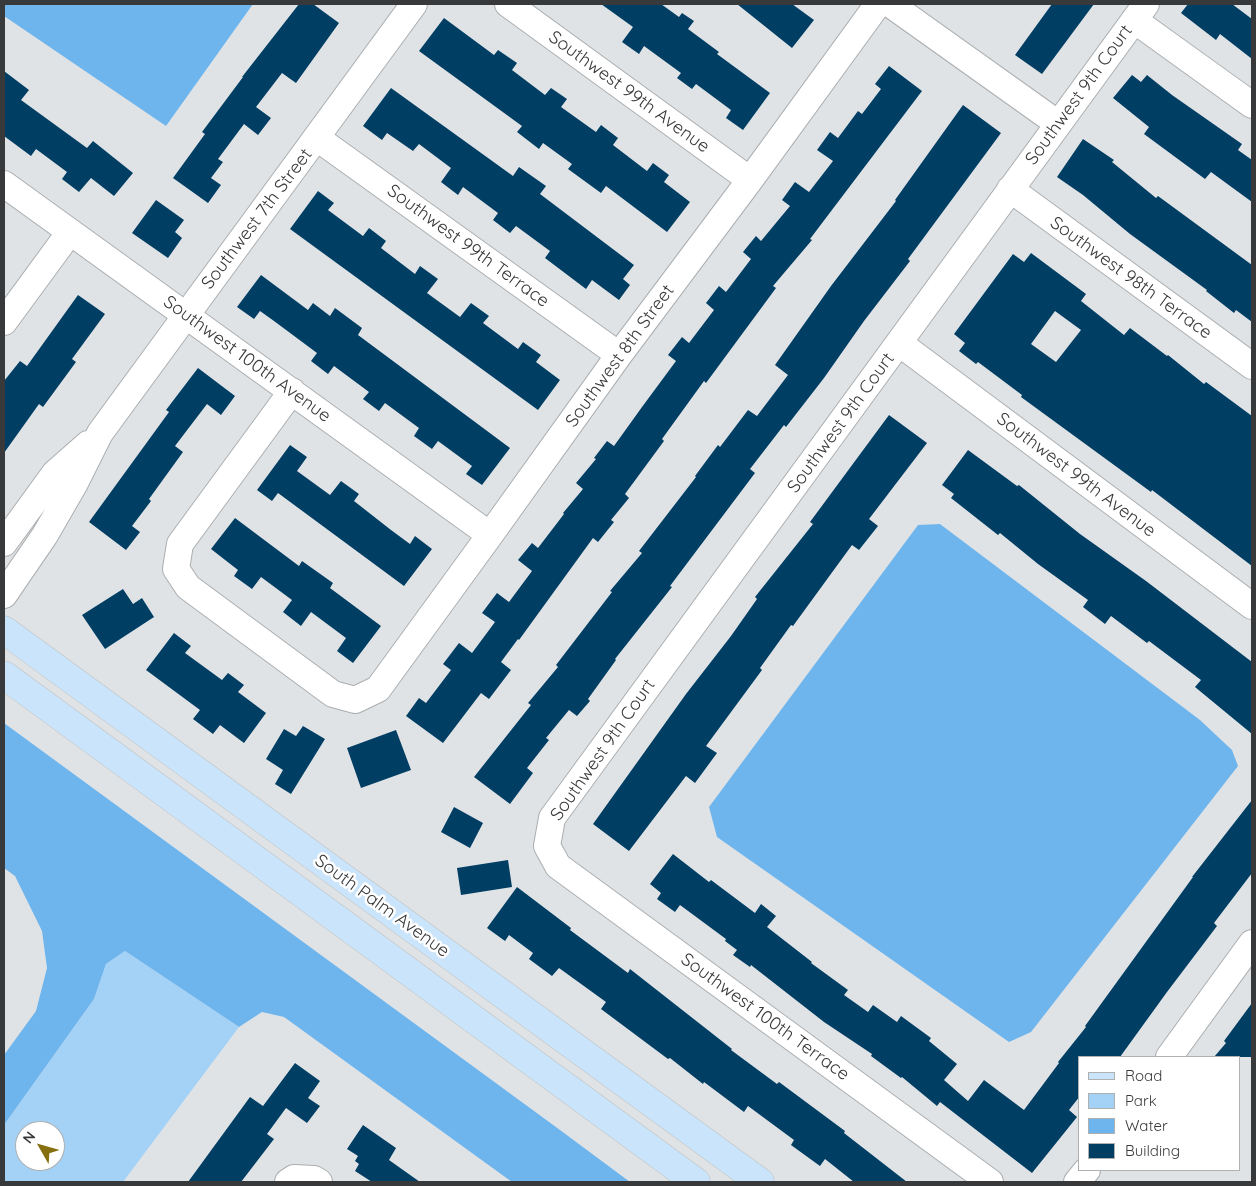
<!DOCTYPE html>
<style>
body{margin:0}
#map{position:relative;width:1256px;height:1186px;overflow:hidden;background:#e0e3e5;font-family:Quicksand,sans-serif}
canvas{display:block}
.frame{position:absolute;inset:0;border:5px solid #38393a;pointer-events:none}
.legend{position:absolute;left:1078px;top:1056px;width:162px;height:115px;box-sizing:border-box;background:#fff;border:1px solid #afb0b0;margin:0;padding:6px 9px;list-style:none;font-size:15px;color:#38393a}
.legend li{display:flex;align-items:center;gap:10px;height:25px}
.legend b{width:25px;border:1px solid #afb0b0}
.north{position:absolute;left:15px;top:1121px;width:50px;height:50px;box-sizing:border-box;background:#fff;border:1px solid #afb0b0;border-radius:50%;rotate:308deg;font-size:14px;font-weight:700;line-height:20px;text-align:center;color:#38393a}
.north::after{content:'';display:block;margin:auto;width:18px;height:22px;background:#866f0f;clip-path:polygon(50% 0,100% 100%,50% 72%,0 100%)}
</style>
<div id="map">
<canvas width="1256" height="1186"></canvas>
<div class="frame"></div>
<ul class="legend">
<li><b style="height:6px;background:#cae5fb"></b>Road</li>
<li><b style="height:14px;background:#a4d2f7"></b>Park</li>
<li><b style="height:14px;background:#6eb5ed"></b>Water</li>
<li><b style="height:14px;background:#003e64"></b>Building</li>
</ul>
<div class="north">N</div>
</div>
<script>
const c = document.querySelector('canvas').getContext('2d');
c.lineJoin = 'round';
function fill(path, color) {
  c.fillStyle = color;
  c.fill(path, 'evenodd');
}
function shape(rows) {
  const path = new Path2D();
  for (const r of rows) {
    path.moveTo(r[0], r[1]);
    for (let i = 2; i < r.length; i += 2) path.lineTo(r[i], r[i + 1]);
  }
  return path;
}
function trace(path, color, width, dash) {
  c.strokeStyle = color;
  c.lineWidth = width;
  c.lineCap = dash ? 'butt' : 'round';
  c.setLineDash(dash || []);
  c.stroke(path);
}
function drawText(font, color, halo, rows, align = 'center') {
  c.font = font + ' Quicksand,sans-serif';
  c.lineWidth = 5;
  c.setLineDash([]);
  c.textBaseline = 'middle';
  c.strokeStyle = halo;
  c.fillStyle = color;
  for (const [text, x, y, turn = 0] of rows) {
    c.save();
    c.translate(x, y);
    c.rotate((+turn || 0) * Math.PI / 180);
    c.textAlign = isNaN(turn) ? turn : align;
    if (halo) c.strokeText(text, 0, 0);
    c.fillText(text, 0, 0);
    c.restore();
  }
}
fill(shape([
 [125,951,239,1027,123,1182,4,1182,4,1125,94,999,106,964],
 [25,1131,55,1131,55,1161,25,1161]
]), '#a4d2f7');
fill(shape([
 [4,4,253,4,166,126,4,16],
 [940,524,1200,720,1232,750,1238,766,1031,1032,1009,1042,717,837,709,807,918,525],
 [4,723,560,1130,630,1182,512,1182,284,1017,262,1012,239,1027,125,951,106,964,94,999,4,1125,4,1055,36,1011,47,968,42,931,15,876,4,868]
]), '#6eb5ed');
fill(shape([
 [299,4,313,4,339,23,296,83,282,73,256,107,271,118,258,135,244,124,218,159,223,162,211,178,221,185,208,203,173,178,205,134,202,132,243,77,242,77],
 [601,4,661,4,679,17,682,13,694,21,688,29,719,52,717,54,770,93,743,130,726,118,731,110,696,84,692,89,677,78,681,73,644,46,639,54,622,42,633,27],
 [737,4,792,4,814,20,792,48],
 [1052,4,1094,4,1042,74,1015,55],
 [1188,4,1232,4,1252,19,1252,59,1220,34,1216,40,1181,13],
 [444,18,494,55,498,50,517,63,512,70,545,95,551,88,567,99,561,107,596,132,601,125,618,138,613,145,647,171,653,163,669,175,664,182,690,202,667,232,606,186,601,193,568,169,572,164,543,143,539,149,517,132,522,126,419,51],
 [889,66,922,91,810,239,812,240,773,286,776,288,706,383,704,381,662,439,664,441,625,494,629,498,611,520,614,522,598,542,593,538,519,640,518,639,501,662,511,670,489,699,481,693,443,743,406,716,419,698,426,703,451,670,443,664,459,643,472,653,495,622,482,613,497,593,509,602,532,571,518,560,532,543,538,548,564,514,563,513,583,489,576,483,596,459,594,458,607,441,614,446,642,407,676,361,668,355,682,337,689,343,714,310,706,303,719,286,726,292,751,259,743,252,756,236,761,241,790,206,782,200,795,182,809,192,833,161,817,150,830,132,838,138,858,111,862,114,881,89,875,84],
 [4,71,29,90,21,100,87,148,93,141,133,173,114,196,91,178,79,192,62,179,67,172,36,149,31,156,4,136],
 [1132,75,1141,82,1147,75,1172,95,1242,144,1238,150,1252,160,1252,202,1211,172,1205,179,1144,134,1149,127,1113,98],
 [391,88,513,176,519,167,546,186,540,194,634,265,623,279,630,285,619,300,592,280,586,289,545,258,550,251,516,226,510,233,493,220,498,213,463,187,458,195,441,182,451,168,419,144,413,151,387,133,382,140,363,126],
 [963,105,1001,133,908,259,910,261,864,321,824,378,786,427,784,425,750,469,755,473,670,586,672,587,615,659,616,660,588,699,590,701,577,716,569,710,546,738,549,740,527,768,533,773,510,804,474,777,531,705,528,703,558,667,556,665,612,592,610,591,642,553,639,551,696,477,695,476,718,445,720,447,748,410,757,416,788,375,775,365,831,286,896,201,895,200],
 [1083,139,1114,160,1112,162,1156,198,1158,196,1252,265,1252,322,1236,310,1234,313,1206,291,1207,290,1130,234,1083,195,1057,177],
 [318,191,334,203,328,210,363,236,369,228,386,241,381,248,415,274,420,266,438,279,427,293,460,317,471,303,489,316,483,323,518,349,523,342,541,355,536,362,560,380,538,410,290,229],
 [156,200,184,220,175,232,182,238,168,258,132,233],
 [1031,253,1086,294,1081,301,1124,335,1130,328,1167,356,1168,355,1204,384,1206,382,1252,416,1252,566,1152,490,1151,492,1021,397,1022,395,978,362,976,364,959,351,965,343,954,334,1013,254,1024,262],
 [1055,311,1081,330,1056,362,1031,344],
 [261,275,308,310,313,303,330,316,335,308,362,328,358,335,510,448,482,485,466,474,472,466,438,441,432,449,414,436,419,428,385,403,379,411,363,399,369,392,334,366,328,374,311,361,317,353,274,321,260,311,254,319,237,307],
 [78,295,105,314,72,359,76,362,43,407,39,404,4,453,4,381,20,361,27,366],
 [198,368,235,396,221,415,207,404,175,446,183,452,149,499,151,501,132,526,140,532,126,550,89,522,169,412,166,410],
 [889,415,927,443,869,519,878,526,859,550,852,545,793,626,791,625,760,668,762,670,706,746,717,753,695,783,686,776,629,851,593,824,686,694,731,636,757,599,755,597,813,524,810,522],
 [290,445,307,457,297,471,330,495,341,481,359,494,354,501,391,530,410,544,415,536,432,549,404,586,278,493,272,501,257,490],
 [968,450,1017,486,1019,485,1080,534,1146,581,1252,662,1252,734,1195,687,1201,680,1149,641,1147,643,1111,616,1105,624,1083,607,1088,600,1038,564,1000,533,998,535,951,498,954,494,942,485],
 [235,518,299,566,302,561,333,583,330,588,381,626,353,663,337,651,346,638,311,612,301,626,283,612,292,600,261,577,252,589,234,576,238,570,211,549],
 [123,589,133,604,142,598,154,617,105,649,82,615],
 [174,633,191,646,185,653,222,680,228,673,244,685,238,692,266,713,244,743,220,725,213,734,193,719,200,710,146,670],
 [303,726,325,739,291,794,275,784,283,770,266,759,284,729,296,736],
 [396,730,411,770,361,788,347,748],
 [1252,800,1252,873,1214,923,1217,926,1167,992,1120,1057,1080,1057,1080,1096,1069,1110,1077,1117,1032,1173,940,1102,937,1106,902,1077,901,1078,871,1056,872,1054,824,1022,751,965,750,967,733,955,737,950,725,941,726,939,680,905,675,912,657,899,661,893,650,884,673,854,709,882,711,880,755,913,761,904,776,916,767,927,812,962,811,963,848,990,844,995,868,1012,873,1005,897,1022,901,1016,931,1038,929,1041,957,1064,944,1080,968,1101,984,1080,1024,1110,1059,1063,1058,1062,1086,1027,1085,1026,1193,877,1192,877],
 [454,807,483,823,470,848,441,832],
 [508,860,512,887,461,895,457,868],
 [517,887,571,928,570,930,628,973,630,969,732,1049,731,1050,777,1084,779,1082,845,1131,844,1133,907,1182,854,1182,825,1159,820,1166,791,1145,794,1140,748,1106,744,1112,704,1082,703,1084,670,1058,668,1059,601,1009,606,1002,559,968,552,976,529,959,533,953,509,935,505,941,487,928],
 [1252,1003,1252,1057,1214,1057,1226,1043,1224,1041],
 [295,1063,320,1081,308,1098,320,1106,307,1123,286,1108,267,1134,274,1139,241,1182,188,1182,250,1097,263,1106],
 [363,1125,396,1148,389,1160,420,1182,372,1182,355,1171,359,1164,355,1161,358,1156,347,1149]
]), '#003e64');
const minor = shape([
 [508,4,750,180],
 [890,4,1057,123],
 [1134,20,1252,105],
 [317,138,619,355],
 [4,184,490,535],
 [1010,189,1252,366],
 [4,322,70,232],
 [899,343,1252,606],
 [292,391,180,544,176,569,188,587,333,694,355,700,378,689,490,535,619,355,750,180,878,4],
 [4,543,55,473,88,444],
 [4,595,45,535,75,483,100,433,414,4],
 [1169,1057,1252,943],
 [288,1182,294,1178,314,1179,319,1182],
 [990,1182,558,866,547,846,552,818,1146,4],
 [1077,1182,1087,1170]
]);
const major = shape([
 [4,630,760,1182],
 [4,675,696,1182]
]);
trace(minor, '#abaeb0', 28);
trace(major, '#bfc0c0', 29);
trace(minor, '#fff', 26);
trace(major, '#cae5fb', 28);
drawText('18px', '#38393a', '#fff', [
 ["Southwest 99th Avenue",629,92,36],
 ["Southwest 9th Court",1079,95,-54],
 ["Southwest 7th Street",257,219,-53],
 ["Southwest 99th Terrace",468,246,36],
 ["Southwest 98th Terrace",1131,278,36],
 ["Southwest 8th Street",620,356,-54],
 ["Southwest 100th Avenue",247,359,36],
 ["Southwest 9th Court",841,423,-54],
 ["Southwest 99th Avenue",1076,475,37],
 ["Southwest 9th Court",603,750,-55],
 ["South Palm Avenue",382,906,36],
 ["Southwest 100th Terrace",765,1017,36]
]);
</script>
